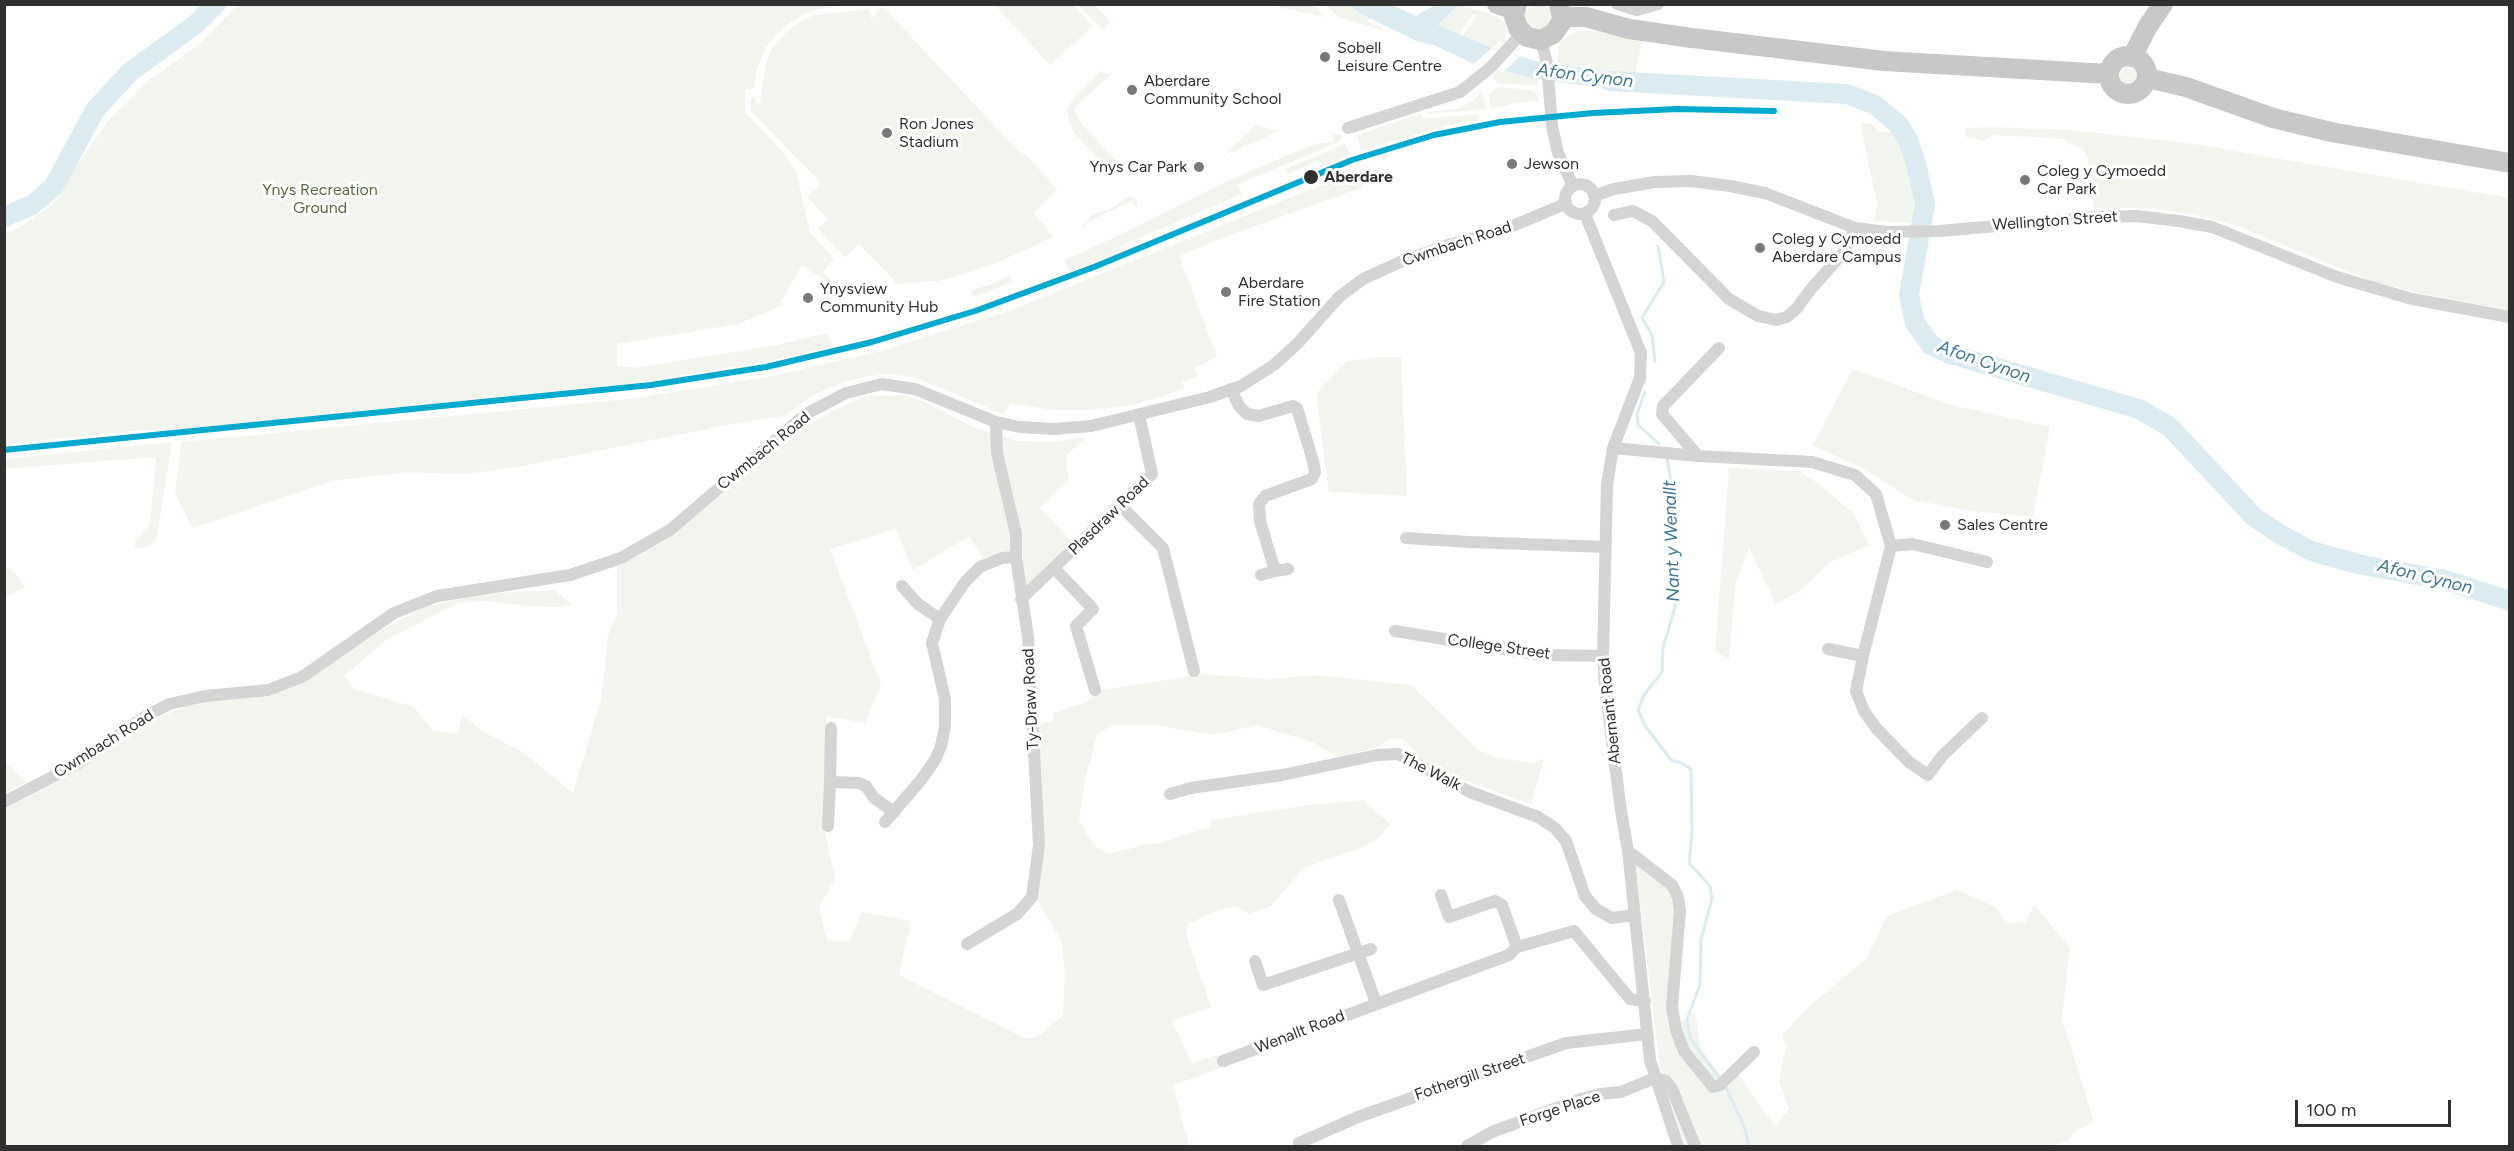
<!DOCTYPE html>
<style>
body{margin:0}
#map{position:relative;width:2514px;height:1151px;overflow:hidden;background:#fff;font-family:Figtree,sans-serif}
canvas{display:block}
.frame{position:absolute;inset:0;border:6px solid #303030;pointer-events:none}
.scale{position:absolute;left:2295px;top:1100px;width:156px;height:27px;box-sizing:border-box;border:3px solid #303030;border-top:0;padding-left:8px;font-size:18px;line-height:21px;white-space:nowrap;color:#303030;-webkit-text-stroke:4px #fff;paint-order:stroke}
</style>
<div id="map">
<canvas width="2514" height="1151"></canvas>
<div class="frame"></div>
<div class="scale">100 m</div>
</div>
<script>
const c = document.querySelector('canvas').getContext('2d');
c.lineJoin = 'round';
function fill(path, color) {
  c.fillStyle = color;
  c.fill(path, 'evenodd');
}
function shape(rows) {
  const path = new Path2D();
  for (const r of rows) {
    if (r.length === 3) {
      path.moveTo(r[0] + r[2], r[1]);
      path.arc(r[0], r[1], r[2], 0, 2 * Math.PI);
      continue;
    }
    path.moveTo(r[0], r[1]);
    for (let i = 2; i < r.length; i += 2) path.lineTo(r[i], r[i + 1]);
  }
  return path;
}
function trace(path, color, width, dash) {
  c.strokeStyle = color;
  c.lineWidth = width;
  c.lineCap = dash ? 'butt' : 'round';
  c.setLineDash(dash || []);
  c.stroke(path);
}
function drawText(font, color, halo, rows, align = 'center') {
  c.font = font + ' Figtree,sans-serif';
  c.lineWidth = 6;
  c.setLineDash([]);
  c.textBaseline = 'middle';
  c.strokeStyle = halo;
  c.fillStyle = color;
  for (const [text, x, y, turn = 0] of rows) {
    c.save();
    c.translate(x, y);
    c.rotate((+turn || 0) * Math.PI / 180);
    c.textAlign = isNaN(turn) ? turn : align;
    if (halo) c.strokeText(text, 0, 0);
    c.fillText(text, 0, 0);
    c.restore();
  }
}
fill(shape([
 [1539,17,14],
 [238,4,849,5,816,9,803,14,784,27,766,47,756,71,755,86,752,89,745,89,745,112,788,158,796,172,810,232,834,259,823,272,830,280,828,282,802,265,781,302,784,305,738,324,617,344,617,366,639,367,778,345,827,333,833,346,768,361,635,383,173,430,146,430,5,444,5,234,20,227,52,205,80,160,111,118,149,80,200,44],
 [995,5,1073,5,1093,26,1050,65],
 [1078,5,1095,5,1108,19,1109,24,1103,29,1100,27],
 [1268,5,1304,5,1315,7,1326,17],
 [1325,5,1348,5,1369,18,1368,22,1390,32,1340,18],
 [1458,5,1491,14,1499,19,1506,25,1505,42,1498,42,1492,48,1463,36,1476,16,1474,13,1459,34,1438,25],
 [883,7,1023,156,1025,154,1057,189,1033,213,1054,237,989,266,939,281,894,284,894,280,859,244,845,257,818,229,828,219,807,197,819,185,818,180,751,111,750,99,755,97,756,106,760,103,765,66,773,47,786,32,800,22,815,15,870,9,871,19,875,15,875,10],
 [1578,31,1597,31,1642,41,1635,76,1557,65,1559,44,1566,37],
 [2129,76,9],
 [1498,70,1537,79,1538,83,1535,86,1498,83,1493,76],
 [1101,71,1104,74,1111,74,1076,106,1074,111,1081,123,1120,165,1111,173,1072,130,1067,109,1075,96],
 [1498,87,1530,90,1536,92,1539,101,1516,103,1490,109,1490,93],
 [1482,92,1486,109,1428,114,1427,112,1455,109,1471,102],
 [1421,114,1423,119,1478,114,1479,120,1448,125,1361,150,1357,135],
 [1860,123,1871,123,1878,132,1895,132,1903,147,1913,186,1914,223,1874,221,1877,203],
 [1256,125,1279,131,1223,156,1228,151],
 [1989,127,2070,130,2188,143,2509,198,2509,310,2432,296,2374,282,2235,225,2196,215,2153,208,2096,208,2094,207,2087,155,2082,148,2069,144,2064,139,1992,135,1984,141,1966,137,1965,128],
 [1343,134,1339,142,1238,184,1242,194,1120,246,1122,250,1070,272,1065,260,1120,235,1232,179,1295,152,1319,143,1333,142,1333,135],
 [1345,144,1350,154,1321,168,1317,161,1288,174,1286,169],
 [1356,171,1363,187,1217,240,1179,256,1217,357,1194,368,1199,376,1182,382,1184,389,1134,405,1093,410,1050,410,1010,403,1003,414,914,377,885,374,849,380,813,395,784,416,721,426,518,467,468,474,401,473,331,481,193,528,175,493,181,442,637,398,777,375,877,352,1009,311],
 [1129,196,1136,199,1138,204,1136,208,1132,201,1098,217,1084,224,1088,231,1082,225,1092,215,1110,209],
 [1010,275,1013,282,973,297,971,290,992,284],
 [1377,357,1401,357,1407,496,1329,492,1316,394,1347,361],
 [1853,369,1951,405,2050,427,2033,517,1971,511,1913,500,1864,469,1813,445],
 [904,395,931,405,973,427,1016,441,1052,442,1086,437,1066,456,1069,480,1040,508,1073,543,1025,588,1022,549,983,558,969,536,913,570,896,529,830,549,881,685,865,723,826,716,824,829,835,878,819,908,827,940,849,942,862,912,911,921,899,975,1024,1038,1036,1038,1063,1015,1065,972,1061,940,1036,898,1038,725,1054,720,1053,713,1085,703,1101,690,1205,674,1269,679,1319,675,1411,685,1477,749,1493,757,1534,763,1544,759,1531,804,1459,778,1419,758,1412,747,1402,739,1391,738,1375,748,1338,757,1312,742,1257,725,1213,735,1154,725,1112,725,1097,735,1085,780,1079,820,1094,846,1108,854,1133,848,1143,844,1159,843,1211,827,1210,820,1309,805,1364,800,1390,824,1378,838,1363,847,1303,868,1271,906,1249,914,1236,906,1218,910,1188,924,1187,937,1211,1007,1172,1021,1192,1063,1217,1055,1221,1068,1173,1085,1189,1146,5,1146,5,809,73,773,156,719,180,708,204,701,252,698,272,693,328,665,378,632,424,607,482,594,554,590,572,604,560,607,524,606,487,601,458,603,386,640,345,675,354,689,414,707,432,730,457,734,462,716,486,733,524,753,573,793,601,700,608,636,617,615,617,567,665,541,808,425,832,411,867,396],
 [172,442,156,543,145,547,135,548,135,541,150,525,156,457,5,469,5,459],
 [1729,468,1799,471,1818,483,1854,514,1869,545,1828,563,1801,590,1776,604,1749,548,1736,582,1729,659,1715,651],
 [4,569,11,569,25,587,5,597],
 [4,760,26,783,5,792,4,792],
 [1635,861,1668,888,1675,899,1672,1022,1686,1019,1695,1010,1702,1051,1727,1084,1738,1074,1775,1127,1789,1109,1779,1081,1786,1045,1782,1035,1810,1006,1867,958,1887,916,1957,890,1995,907,2007,923,2026,922,2034,905,2070,948,2062,1018,2094,1122,2075,1131,2068,1140,2051,1146,1685,1146,1660,1068]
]), '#f2f5ed');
fill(shape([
 [1348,5,1392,5,1416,16,1435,5,1458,5,1438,25,1492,48,1536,61,1635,76,1634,89,1587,86,1537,79,1474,64,1434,45,1419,42,1367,17]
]), '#daebf2');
fill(shape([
 [1492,48,1520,57,1503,72,1474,64]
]), '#fff');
trace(shape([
 [1655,361,1652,335,1642,318,1664,282,1658,246],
 [1645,392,1637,414,1638,425,1659,444],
 [1667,458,1673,495,1668,540,1677,585,1675,607,1663,648,1662,672,1644,695,1638,710,1646,727,1671,760,1682,763,1691,769,1692,833,1689,863,1710,886,1712,899,1701,939,1700,985,1687,1019,1690,1038,1718,1076],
 [1726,1088,1744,1126,1749,1146]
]), '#daebf2', 3);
trace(shape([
 [1610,81,1847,94,1875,105,1899,125,1908,140,1916,163,1925,204,1909,295,1915,323,1931,345,1950,354,2139,409,2170,427,2254,517,2278,533,2311,551,2358,564,2445,580,2510,601],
 [4,217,32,205,54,186,95,110,130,72,196,24,216,4]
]), '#daebf2', 20);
trace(shape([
 [1617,4,1637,10,1658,4],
 [1541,40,1547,63,1552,126,1558,153,1573,186],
 [1348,128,1460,92,1490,68,1522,33],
 [1580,199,15],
 [1594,196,1614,189,1655,182,1691,181,1730,186,1765,193,1855,228,1887,232,1940,231,2098,217,2136,216,2179,221,2212,227,2337,277,2412,299,2510,317],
 [1585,214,1641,353,1640,378,1613,448,1607,485,1603,656,1605,686,1621,811,1628,851,1650,1060,1678,1146],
 [1614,215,1633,211,1652,221,1729,299,1758,316,1776,320,1787,317,1797,308,1811,289,1844,252,1855,228],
 [1231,389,1239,406,1247,414,1259,416,1293,406,1297,408,1313,461,1315,472,1312,479,1265,496,1259,504,1260,521,1275,571,1261,575],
 [1613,448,1698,456,1812,462,1855,475,1876,494,1891,546,1863,656,1856,691,1864,711,1876,728,1909,762,1928,775,1942,756,1982,718],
 [1698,456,1662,414,1663,406,1719,348],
 [1120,505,1163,548,1194,671],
 [1406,538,1470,542,1605,547],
 [1891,546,1913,544,1987,562],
 [1055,569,1093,609,1076,626,1095,690],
 [1275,571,1288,569],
 [902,586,918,604,940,619],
 [1021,599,1152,474,1139,415],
 [1395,631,1542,655,1603,656],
 [1828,649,1863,656],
 [830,782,831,728],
 [1170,794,1191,788,1282,775,1377,755,1398,754,1470,792,1538,817,1555,828,1566,841,1585,896,1596,909,1612,918,1635,915],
 [4,802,77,764,143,718,169,704,205,696,268,690,302,677,394,613,437,596,570,575,621,558,670,530,806,414,846,393,882,384,915,389,996,422,1020,427,1054,429,1091,426,1210,397,1241,386,1274,365,1298,343,1339,297,1363,279,1398,263,1448,245,1503,230,1565,204],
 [885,822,921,780,935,760,941,746,945,726,945,699,932,643,940,619,965,582,980,567,1002,558,1016,557],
 [828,826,830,782,859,783,866,786,874,798,894,812],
 [1628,851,1672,885,1678,897,1680,911,1672,1007,1676,1030,1684,1051,1713,1087,1720,1085,1754,1052],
 [1441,895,1449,917,1495,901,1502,905,1517,947],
 [1339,900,1376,1003],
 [967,944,1017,914,1032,897,1039,845,1028,637,1016,557,1016,534,997,453,996,422],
 [1517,947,1574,931,1630,999,1645,1001],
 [1255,961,1263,985,1371,949],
 [1223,1061,1509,955,1517,947],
 [1299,1143,1358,1117,1566,1043,1647,1034],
 [1467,1146,1492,1132,1581,1099,1600,1094,1621,1092,1655,1078,1666,1081,1672,1089,1695,1146]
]), '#d4d4d4', 12);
trace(shape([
 [1497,4,1515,10],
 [1517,4,1514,16,1518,28,1527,37,1541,40,1553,34,1561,23,1562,17,1559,4],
 [1562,17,1586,17,1629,29,1692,38,1884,61,2109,74],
 [2128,75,19],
 [2132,57,2148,26,2163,4],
 [2147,78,2186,87,2273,118,2331,132,2510,163]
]), '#c8c8c8', 20);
trace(shape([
 [1538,118,1677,109,1774,111],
 [1245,204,1364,156,1434,135,1500,122]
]), '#bcbcbc', 3, [6, 4.5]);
trace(shape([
 [4,450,651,385,766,367,872,342,975,311,1094,267,1352,160,1434,135,1500,122,1593,113,1677,109,1774,111]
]), '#00a9ce', 6);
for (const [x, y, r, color] of [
 [1325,57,6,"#787878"],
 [1132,90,6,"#787878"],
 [887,133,6,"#787878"],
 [1512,164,6,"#787878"],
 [1199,167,6,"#787878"],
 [1311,177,8,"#303030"],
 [2025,180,6,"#787878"],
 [1760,248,6,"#787878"],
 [1226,292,6,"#787878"],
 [808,298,6,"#787878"],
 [1945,525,6,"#787878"]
]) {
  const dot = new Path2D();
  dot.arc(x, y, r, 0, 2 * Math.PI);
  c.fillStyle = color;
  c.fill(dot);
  trace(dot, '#fff', 2);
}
drawText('16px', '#303030', '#fff', [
 ["Sobell",1337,48],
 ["Leisure Centre",1337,66],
 ["Aberdare",1144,81],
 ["Community School",1144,99],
 ["Ron Jones",899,124],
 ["Stadium",899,142],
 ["Jewson",1524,164],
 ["Ynys Car Park",1187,167,"right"],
 ["Coleg y Cymoedd",2037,171],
 ["Car Park",2037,189],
 ["Coleg y Cymoedd",1772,239],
 ["Aberdare Campus",1772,257],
 ["Aberdare",1238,283],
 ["Fire Station",1238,301],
 ["Ynysview",820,289],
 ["Community Hub",820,307],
 ["Sales Centre",1957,525]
], 'left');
drawText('bold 16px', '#303030', '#fff', [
 ["Aberdare",1324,177]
], 'left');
drawText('16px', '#576c3d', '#fff', [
 ["Ynys Recreation",320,190],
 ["Ground",320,208]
]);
drawText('16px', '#303030', '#fff', [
 ["Wellington Street",2055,221,-4],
 ["Cwmbach Road",1457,244,-18],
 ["Cwmbach Road",764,451,-39],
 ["Plasdraw Road",1109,516,-44],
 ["College Street",1499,647,8],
 ["Ty-Draw Road",1031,699,-93],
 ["Abernant Road",1610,711,-96],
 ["Cwmbach Road",104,744,-32],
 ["The Walk",1431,772,27],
 ["Wenallt Road",1300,1032,-21],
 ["Fothergill Street",1470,1077,-19],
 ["Forge Place",1560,1109,-18]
]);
drawText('italic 18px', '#3e7992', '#fff', [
 ["Afon Cynon",1585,76,7],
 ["Afon Cynon",1984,362,19],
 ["Nant y Wenallt",1672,541,-92],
 ["Afon Cynon",2425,577,14]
]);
</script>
